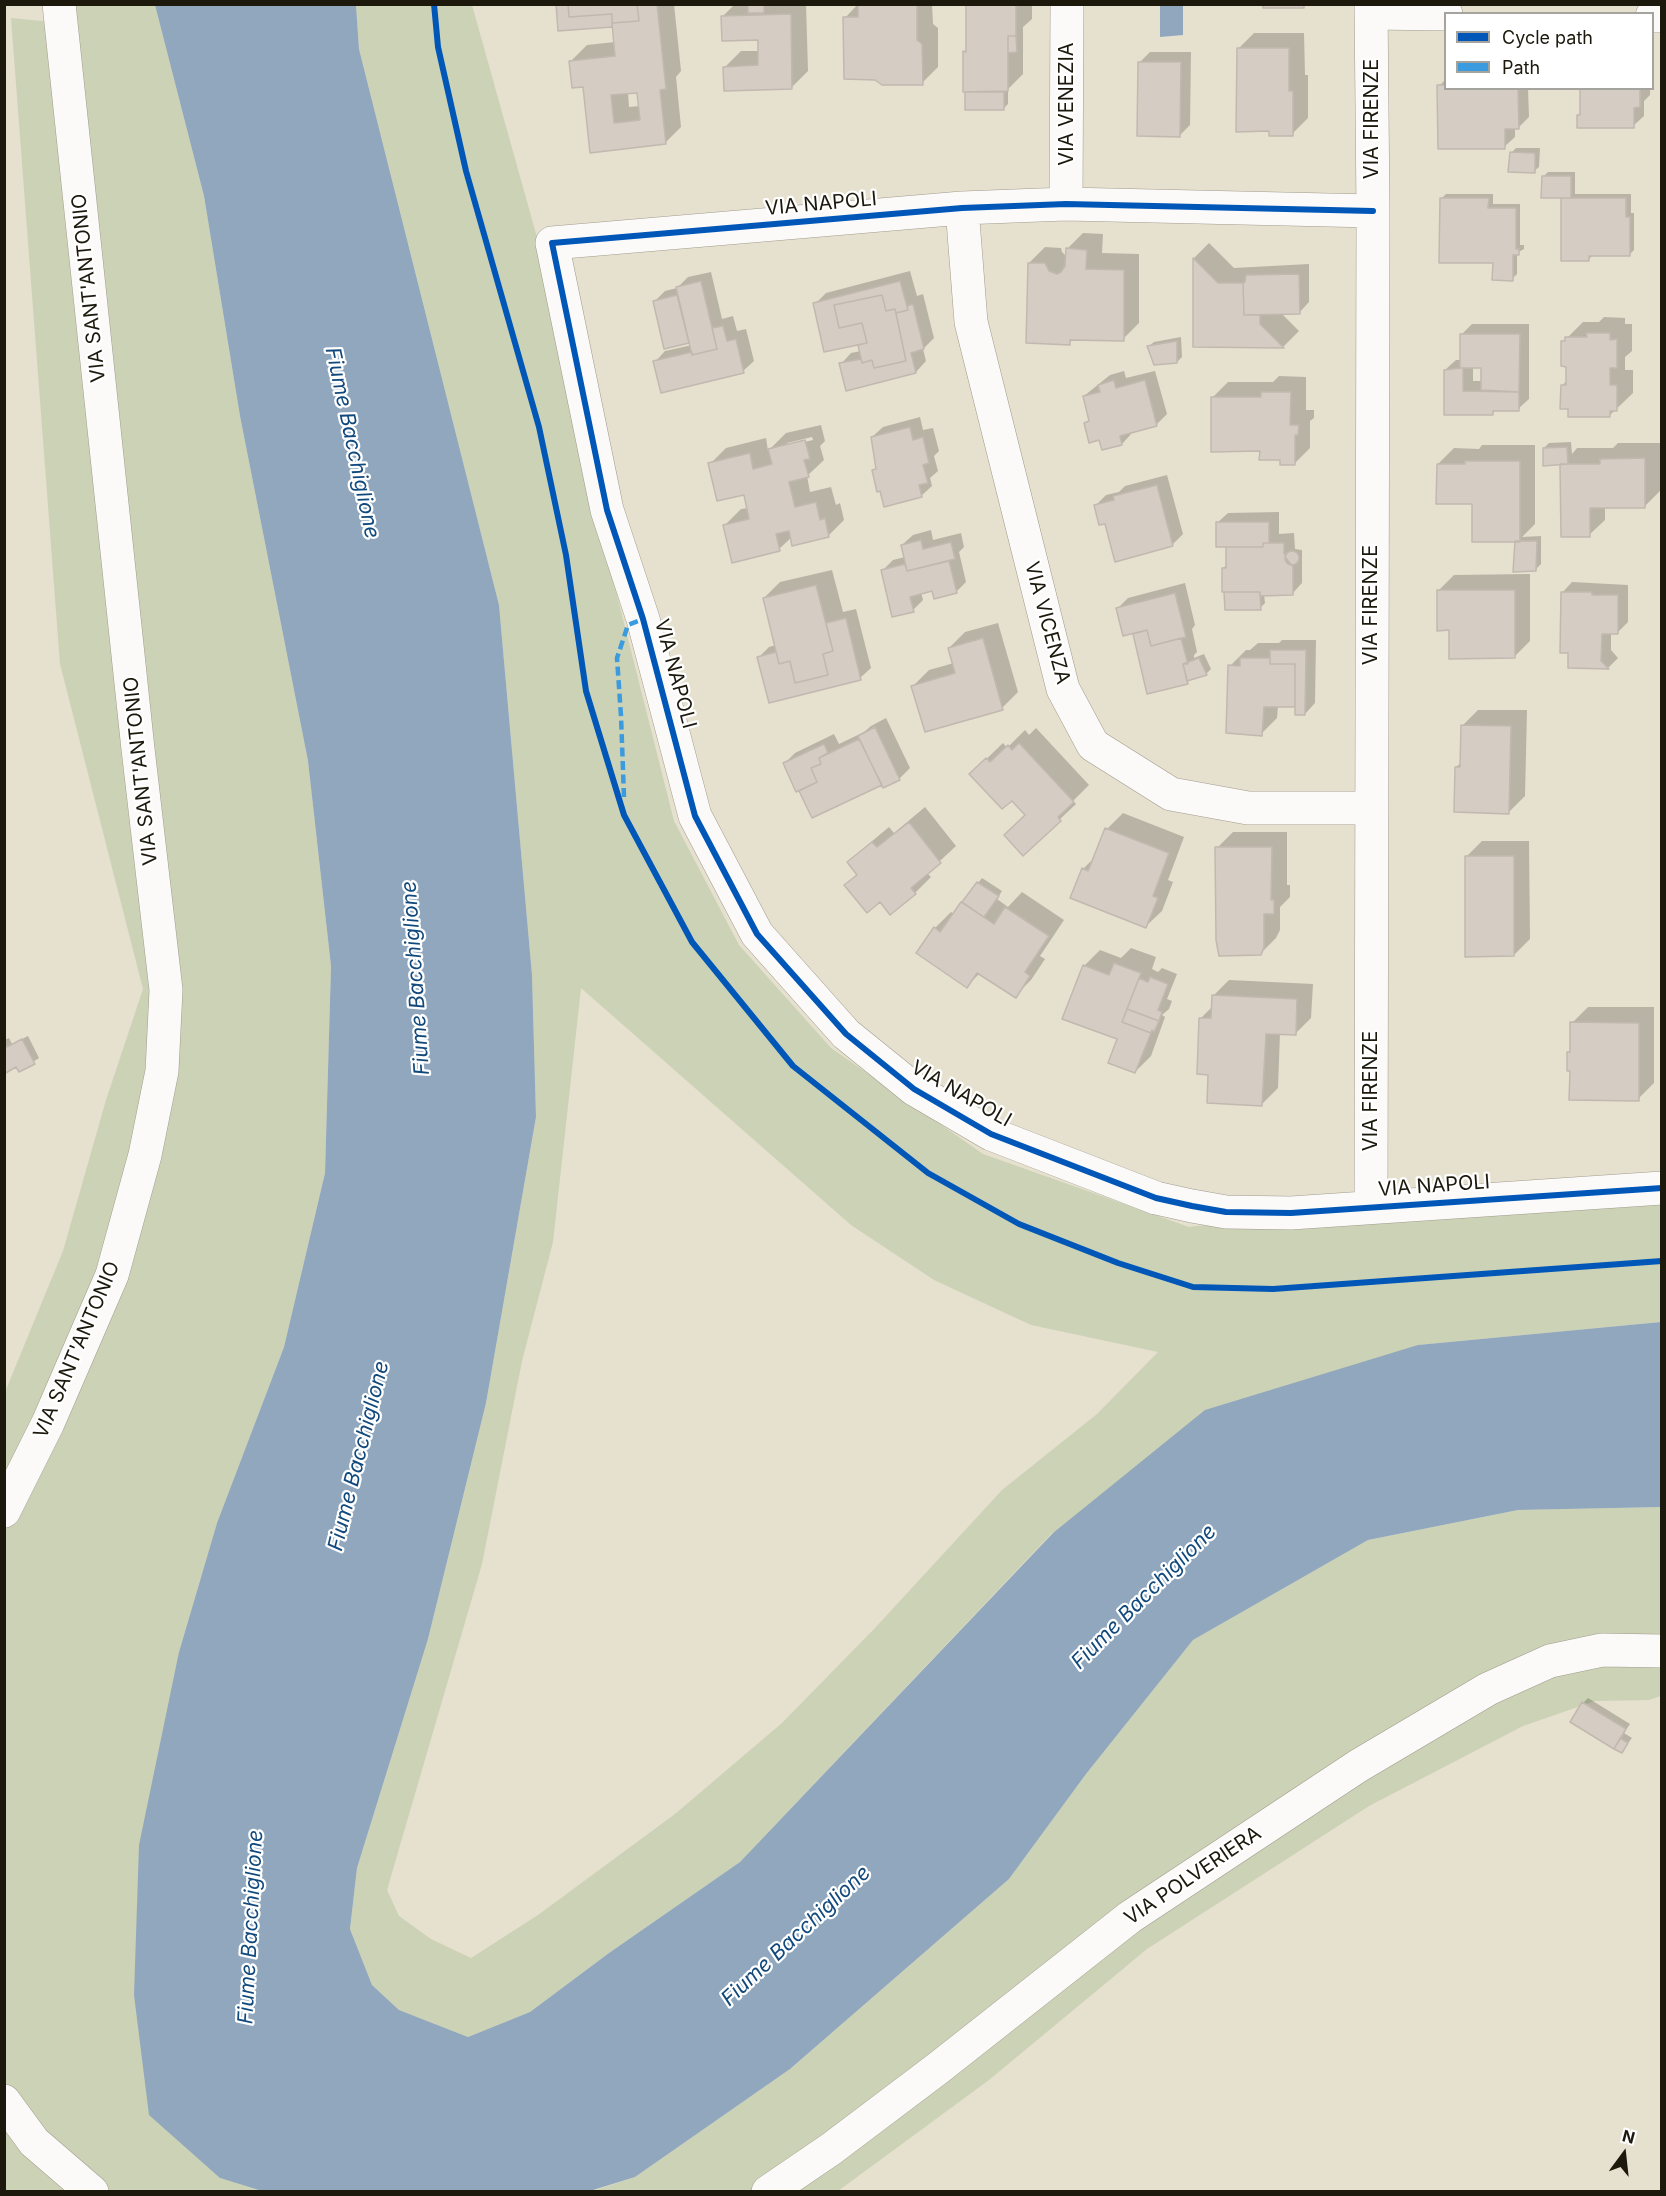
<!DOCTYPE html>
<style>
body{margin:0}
#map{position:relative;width:1666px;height:2196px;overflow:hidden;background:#e6e0ce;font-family:Inter,sans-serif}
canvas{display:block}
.frame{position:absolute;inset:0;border:6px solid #1c180c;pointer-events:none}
.legend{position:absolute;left:1444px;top:12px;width:210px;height:78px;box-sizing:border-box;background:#fff;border:2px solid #a4a39e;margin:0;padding:8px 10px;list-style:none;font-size:18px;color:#1c180c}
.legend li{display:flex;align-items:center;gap:12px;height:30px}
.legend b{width:30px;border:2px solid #a4a39e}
.north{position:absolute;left:1594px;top:2124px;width:60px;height:60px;-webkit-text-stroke:4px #fff;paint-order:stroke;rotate:15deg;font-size:16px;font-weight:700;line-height:24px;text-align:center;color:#1c180c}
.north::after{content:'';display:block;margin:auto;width:21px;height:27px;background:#1c180c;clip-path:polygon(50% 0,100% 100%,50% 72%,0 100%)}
</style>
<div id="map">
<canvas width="1666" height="2196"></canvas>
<div class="frame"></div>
<ul class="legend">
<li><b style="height:8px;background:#0057b8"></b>Cycle path</li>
<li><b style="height:8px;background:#3c9ade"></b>Path</li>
</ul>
<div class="north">N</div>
</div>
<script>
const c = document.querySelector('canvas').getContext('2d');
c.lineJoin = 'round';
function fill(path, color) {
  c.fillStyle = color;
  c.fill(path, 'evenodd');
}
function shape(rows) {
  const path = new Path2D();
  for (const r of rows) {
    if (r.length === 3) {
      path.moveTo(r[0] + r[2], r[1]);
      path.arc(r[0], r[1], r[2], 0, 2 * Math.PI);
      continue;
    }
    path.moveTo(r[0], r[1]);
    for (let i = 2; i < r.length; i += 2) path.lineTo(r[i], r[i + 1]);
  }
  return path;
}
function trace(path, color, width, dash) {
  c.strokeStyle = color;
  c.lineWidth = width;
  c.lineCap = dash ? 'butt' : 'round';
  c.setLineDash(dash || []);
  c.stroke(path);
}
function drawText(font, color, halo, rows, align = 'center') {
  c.font = font + ' Inter,sans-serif';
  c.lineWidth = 4.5;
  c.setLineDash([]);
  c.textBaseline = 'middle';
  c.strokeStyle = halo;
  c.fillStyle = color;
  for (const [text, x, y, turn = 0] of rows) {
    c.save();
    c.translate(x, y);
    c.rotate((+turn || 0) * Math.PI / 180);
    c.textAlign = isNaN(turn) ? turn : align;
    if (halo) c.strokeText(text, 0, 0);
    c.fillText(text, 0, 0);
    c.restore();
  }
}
fill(shape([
 [60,5,155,5,204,196,240,416,308,761,331,966,325,1173,284,1347,217,1523,179,1652,220,2178,262,2191,7,2192,5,2189,5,1392,63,1251,106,1100,143,989,60,664,11,18,62,23],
 [356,5,472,5,540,248,599,524,674,821,739,945,831,1048,983,1154,1189,1227,1371,1206,1661,1203,1661,1322,1418,1345,1052,1533,740,1862,609,1953,530,2012,468,2037,399,2010,372,1985,350,1929,357,1868,428,1639,486,1403,536,1117,532,975,499,605,359,49],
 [581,988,851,1225,934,1280,1031,1325,1158,1352,1097,1414,1002,1490,875,1628,782,1723,675,1814,538,1915,471,1958,431,1939,399,1916,387,1890,482,1564,522,1361,553,1242],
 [1661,1507,1661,1696,1649,1700,1595,1701,1523,1726,1369,1806,1147,1949,989,2080,838,2191,590,2192,635,2177,790,2069,1009,1879,1086,1774,1193,1640,1368,1540,1518,1510]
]), '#ccd2b5');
fill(shape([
 [155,5,356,5,359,49,499,605,532,975,536,1117,486,1403,428,1639,357,1868,350,1929,372,1985,399,2010,468,2037,530,2012,609,1953,740,1862,1053,1533,1205,1410,1418,1345,1661,1322,1661,1507,1518,1510,1368,1540,1193,1640,1086,1774,1009,1879,790,2069,635,2177,590,2191,262,2191,220,2178,149,2115,134,1995,139,1845,179,1652,217,1523,284,1347,325,1173,331,966,308,761,240,416,204,196],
 [1160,5,1183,5,1183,35,1160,37]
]), '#90a7be');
fill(shape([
 [557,4,674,4,681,71,676,77,681,127,665,143,592,151,584,85,571,61,587,45,615,42,614,24,611,26],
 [639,91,640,106,629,107,628,92],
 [735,4,806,4,808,71,792,87,725,67,741,51,759,51,759,39,723,16],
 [858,4,932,4,933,24,938,28,938,67,922,83,845,18],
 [1032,4,1032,19,1023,27,1023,74,1008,89,1008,104,1003,109,967,92,969,90,964,52,967,49,967,5],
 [1254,33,1304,33,1305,75,1308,75,1308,118,1292,134,1238,49],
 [1150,52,1191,52,1190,125,1179,136,1140,62],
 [1446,79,1446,88,1528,88,1529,117,1518,128,1515,128,1515,137,1504,147,1439,86],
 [1582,88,1650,88,1650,95,1644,101,1644,116,1633,126,1578,115,1582,112],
 [1516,148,1540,148,1539,167,1534,171,1511,153],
 [1548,172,1575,172,1575,194,1631,194,1631,213,1634,213,1634,250,1629,255,1594,254,1588,260,1562,197,1543,177],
 [1446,194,1493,194,1493,204,1520,204,1520,245,1524,245,1524,249,1517,253,1517,274,1512,279,1441,199],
 [1083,233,1103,234,1102,253,1139,254,1139,323,1123,339,1074,338,1069,343,1029,263,1045,247,1061,248,1062,252,1067,257,1067,249],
 [1209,243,1234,268,1309,264,1309,302,1299,313,1281,313,1299,331,1283,347,1195,345,1194,258],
 [910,271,917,296,923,294,934,338,923,349,926,361,916,372,841,364,851,353,861,351,859,343,815,304,826,293],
 [711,272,722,319,733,316,737,331,746,329,754,361,743,371,655,362,665,351,692,345,691,341,665,347,654,302,665,291,677,288,688,277],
 [1604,317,1625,318,1625,324,1632,324,1632,351,1625,357,1625,370,1633,370,1633,393,1610,415,1569,408,1562,386,1567,380,1568,365,1563,342,1583,322,1599,322],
 [1472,324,1529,324,1529,399,1518,409,1497,409,1492,414,1445,414,1445,370,1456,360,1462,360,1462,334],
 [1473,367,1483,367,1483,381,1473,381],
 [1181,337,1182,357,1177,362,1149,346,1154,342],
 [1124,371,1126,378,1155,371,1167,414,1156,425,1132,431,1132,433,1122,444,1101,438,1085,423,1090,419,1084,396,1110,375],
 [1279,376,1306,377,1306,410,1314,410,1314,418,1310,421,1310,448,1294,464,1261,450,1212,398,1228,382,1273,382],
 [920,417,923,430,933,428,939,451,934,456,938,471,930,478,932,486,921,496,873,471,877,467,872,437,883,427],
 [821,425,825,441,820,446,824,460,807,476,810,492,831,487,836,505,840,503,844,520,828,536,792,537,779,549,725,525,741,509,748,508,745,493,710,464,726,448,766,438,768,451,786,433],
 [812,437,813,440,787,446,787,443],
 [1571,442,1572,454,1577,448,1613,448,1618,443,1660,443,1661,490,1645,506,1605,507,1605,520,1589,535,1561,464,1544,448,1549,443],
 [1482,445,1535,445,1535,524,1522,537,1541,536,1541,564,1536,569,1517,540,1474,502,1438,464,1454,448,1479,449],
 [1167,475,1183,534,1172,545,1106,522,1095,506,1106,495,1119,492,1125,486],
 [1279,512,1279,534,1294,533,1295,549,1302,550,1302,583,1292,594,1264,594,1265,603,1260,608,1223,568,1228,564,1227,546,1217,523,1228,513],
 [931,530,933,540,961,533,964,547,959,552,966,582,956,592,933,589,921,592,923,600,913,610,882,571,893,560,905,557,902,545,913,535],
 [832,570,843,612,856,609,871,668,860,678,770,701,759,657,769,647,776,645,764,598,780,582],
 [1530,574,1530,641,1514,657,1450,629,1438,591,1454,575],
 [1572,582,1628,585,1628,622,1618,632,1611,632,1611,650,1618,658,1608,668,1569,667,1570,652,1562,593],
 [1185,583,1195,625,1192,629,1197,652,1194,655,1194,658,1204,654,1211,669,1206,674,1191,679,1187,682,1149,692,1134,632,1118,608,1128,598],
 [998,623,1018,692,1002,708,913,686,929,670,954,663,949,648,965,632],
 [1282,640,1316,640,1315,703,1305,714,1296,703,1278,706,1277,718,1261,734,1230,666,1246,650,1250,650,1258,643,1279,643],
 [1478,710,1527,710,1525,796,1509,812,1456,767,1462,762,1462,726],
 [886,718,910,768,899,779,883,783,812,816,785,763,795,753,834,734,839,744,864,732,871,726],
 [1036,728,1089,785,1073,801,1076,804,1023,854,1027,815,1012,799,971,774,1003,743,1007,748,1025,730,1029,735],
 [925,807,956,846,927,873,931,877,915,893,880,900,846,885,858,873,849,862,865,847,889,827,894,833],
 [1123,813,1184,837,1168,880,1173,882,1162,911,1146,926,1083,869,1096,856,1107,829],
 [1233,832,1287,832,1287,885,1290,885,1290,897,1280,907,1280,930,1276,938,1260,954,1217,848],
 [1482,841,1529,841,1530,939,1514,955,1466,857],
 [982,878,1002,891,997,899,1008,907,1022,892,1064,920,1040,956,1045,959,1031,980,1015,996,980,973,967,986,935,928,951,912,954,914],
 [1131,948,1156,957,1152,969,1158,972,1162,968,1177,974,1167,999,1172,1001,1169,1009,1162,1015,1165,1017,1151,1056,1135,1072,1084,966,1100,950,1121,958],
 [1229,980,1313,984,1311,1018,1295,1034,1280,1033,1278,1088,1262,1104,1210,1073,1201,1018,1213,1006,1213,996],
 [1588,1007,1654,1007,1654,1083,1638,1099,1571,1070,1568,1052,1572,1049,1572,1023],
 [28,1036,39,1058,20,1070,17,1065,4,1072,4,1040,9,1038,12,1044],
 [1588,1698,1630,1724,1624,1733,1632,1738,1622,1751,1583,1703]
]), '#0003');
const building = shape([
 [556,4,568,4,569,17,612,14,612,27,558,31,556,4],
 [568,4,637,4,639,21,612,23,612,14,569,17,568,4],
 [637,4,657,4,666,89,660,90,666,144,590,153,583,87,572,88,569,61,615,56,612,23,639,21,637,4],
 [637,93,640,120,614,123,611,95,637,93],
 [748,4,764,4,764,13,748,13,748,4],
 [858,4,917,4,917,40,922,44,923,85,882,85,875,80,844,79,843,17,858,17,858,4],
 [966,4,1016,4,1016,36,1008,36,1008,91,963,92,963,51,966,52,966,4],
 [1263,4,1304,4,1304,8,1263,8,1263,4],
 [791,14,792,89,724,91,723,67,758,65,758,40,722,41,721,16,791,14],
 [1008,36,1016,36,1017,52,1008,53,1008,36],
 [1237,48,1289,48,1289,91,1293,91,1293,136,1269,136,1269,131,1236,132,1237,48],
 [1138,62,1181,62,1180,137,1137,136,1138,62],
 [1437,85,1446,85,1446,88,1518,88,1519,129,1505,129,1505,149,1438,149,1437,85],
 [1580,88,1640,88,1640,107,1634,108,1634,128,1577,128,1577,115,1580,115,1580,88],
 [965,92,1004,92,1004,110,965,110,965,92],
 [1510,152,1535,153,1535,173,1508,172,1510,152],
 [1542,176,1571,176,1571,198,1541,198,1542,176],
 [1440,198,1489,198,1488,208,1516,208,1516,249,1519,249,1519,255,1513,255,1513,281,1492,280,1493,263,1439,263,1440,198],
 [1561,198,1626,198,1626,217,1630,217,1630,256,1589,256,1589,261,1561,261,1561,198],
 [1066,248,1087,250,1086,269,1124,270,1124,341,1070,340,1070,345,1026,343,1028,263,1045,263,1049,271,1057,274,1061,272,1065,266,1066,248],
 [1193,258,1218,283,1243,283,1244,315,1260,315,1260,324,1284,348,1193,347,1193,258],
 [1299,274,1300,314,1244,315,1243,283,1245,282,1246,275,1299,274],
 [701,281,717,349,692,355,676,287,701,281],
 [900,281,908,310,896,313,895,309,886,311,882,295,834,305,839,328,862,323,867,343,824,352,813,303,900,281],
 [677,295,689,343,664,349,653,301,677,295],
 [882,295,886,311,895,309,906,361,874,368,872,360,862,363,858,345,867,343,862,323,839,328,834,305,882,295],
 [913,304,924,349,911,353,916,373,846,391,839,363,861,359,862,363,872,360,874,368,906,361,896,313,908,310,907,306,913,304],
 [723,326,727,341,736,339,744,373,661,393,653,361,692,352,692,355,717,349,712,328,723,326],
 [1586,333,1610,333,1610,340,1617,339,1617,368,1610,368,1610,385,1617,385,1617,411,1610,411,1610,417,1568,417,1568,409,1560,409,1561,385,1566,385,1566,367,1561,366,1561,341,1565,341,1565,337,1587,337,1586,333],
 [1460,334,1520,334,1519,392,1481,390,1481,368,1460,368,1460,334],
 [1177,341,1177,363,1154,365,1147,346,1177,341],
 [1460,368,1463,368,1463,391,1519,392,1519,411,1493,411,1493,415,1444,415,1444,370,1460,368],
 [1114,380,1116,388,1145,380,1157,426,1120,436,1122,445,1102,450,1099,440,1089,443,1084,423,1089,421,1083,396,1100,392,1098,385,1114,380],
 [1261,392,1291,392,1290,425,1299,425,1298,435,1295,435,1295,465,1280,465,1280,460,1259,460,1260,451,1211,452,1211,397,1261,397,1261,392],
 [910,427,913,440,923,437,929,463,923,465,928,483,919,485,922,497,884,507,880,491,877,492,872,470,876,469,871,437,910,427],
 [805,440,810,459,804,460,809,477,789,482,795,507,816,502,820,520,825,518,829,537,792,546,789,531,776,534,780,551,732,563,723,525,749,519,744,495,717,501,708,463,750,453,753,469,772,464,768,449,805,440],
 [1567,447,1568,464,1543,466,1543,448,1567,447],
 [1645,458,1645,508,1590,508,1590,537,1561,537,1560,464,1600,464,1600,459,1645,458],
 [1465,461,1520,461,1520,542,1472,542,1472,504,1436,504,1437,464,1465,464,1465,461],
 [1157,485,1173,546,1115,562,1105,524,1099,525,1094,505,1114,500,1113,496,1157,485],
 [1216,522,1269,522,1269,543,1263,543,1263,547,1216,547,1216,522],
 [921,540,923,549,951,542,955,559,907,571,901,545,921,540],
 [1515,541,1537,541,1536,571,1513,572,1515,541],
 [1263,543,1284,543,1284,554,1287,553,1285,557,1293,567,1293,595,1260,596,1260,592,1222,592,1222,568,1226,568,1226,547,1263,547,1263,543],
 [1292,558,7],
 [949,561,957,593,934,599,932,591,910,597,914,612,892,617,881,570,905,564,907,571,949,561],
 [816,585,833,651,823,654,828,675,795,683,790,661,779,664,763,598,816,585],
 [1437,590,1515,590,1515,658,1449,659,1449,630,1437,631,1437,590],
 [1224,592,1260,592,1261,610,1225,610,1224,592],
 [1561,592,1592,592,1592,595,1618,595,1618,634,1602,634,1601,661,1609,669,1568,668,1568,653,1560,653,1561,592],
 [1175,593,1186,637,1151,646,1147,630,1123,636,1116,608,1175,593],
 [846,618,861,680,769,703,757,657,776,652,779,664,790,661,795,683,828,675,823,654,833,651,826,623,846,618],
 [1147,630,1151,646,1181,638,1188,664,1183,664,1188,684,1147,694,1133,634,1147,630],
 [983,638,1003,710,925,732,911,686,955,673,948,648,983,638],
 [1270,650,1306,650,1305,715,1295,715,1295,664,1270,664,1270,650],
 [1199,658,1207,675,1187,681,1183,664,1199,658],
 [1240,658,1270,658,1270,664,1295,664,1295,707,1264,707,1262,736,1226,733,1228,665,1240,666,1240,658],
 [1461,725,1511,726,1509,814,1454,812,1455,767,1460,767,1461,725],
 [875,727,900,780,883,788,858,736,875,727],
 [859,739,882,785,812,818,799,791,817,782,811,768,821,764,819,758,859,739],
 [1019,743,1074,802,1058,817,1061,821,1023,856,1004,835,1025,815,1012,801,1002,809,969,774,986,758,990,762,1008,745,1012,750,1019,743],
 [824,744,828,753,819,758,821,764,811,768,817,782,796,792,783,763,824,744],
 [909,822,941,863,911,888,916,894,890,915,880,902,867,913,844,885,857,875,847,862,872,842,877,847,909,822],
 [1105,828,1169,853,1153,896,1158,898,1146,928,1070,898,1082,868,1088,871,1105,828],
 [1215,847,1272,847,1271,900,1274,900,1274,914,1264,914,1264,947,1261,955,1219,956,1216,940,1215,847],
 [1465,856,1514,856,1514,956,1465,957,1465,856],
 [977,882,999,896,984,917,962,902,977,882],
 [961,902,994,924,1005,907,1049,936,1025,972,1030,976,1016,998,977,973,967,988,916,953,934,927,940,932,961,902],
 [1114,963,1141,973,1122,1022,1151,1033,1135,1073,1108,1063,1117,1039,1062,1019,1083,965,1109,975,1114,963],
 [1150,977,1168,984,1158,1010,1162,1012,1159,1021,1127,1009,1139,978,1148,982,1150,977],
 [1212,995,1297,999,1296,1035,1266,1034,1262,1106,1207,1103,1208,1075,1197,1074,1199,1018,1211,1018,1212,995],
 [1127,1009,1159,1021,1154,1032,1152,1030,1151,1033,1122,1022,1127,1009],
 [1570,1022,1639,1023,1639,1101,1569,1100,1570,1071,1567,1071,1567,1052,1570,1052,1570,1022],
 [22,1039,35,1064,19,1072,16,1067,4,1074,4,1042,7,1047,22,1039],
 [1582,1702,1626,1729,1614,1749,1570,1722,1582,1702],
 [1620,1738,1628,1743,1622,1753,1614,1749,1620,1738]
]);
fill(building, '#d5ccc3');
trace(building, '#c2b8b0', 1.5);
const street = shape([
 [1371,13,1446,14],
 [1652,16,1662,16],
 [1066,204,1067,4],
 [962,208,971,322,1063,689,1093,745,1171,794,1248,808,1371,808],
 [1373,211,1066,204,962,208,552,243,607,510,643,619,695,816,757,934,846,1034,914,1089,991,1134,1156,1198,1192,1206,1226,1212,1291,1213,1662,1188],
 [1371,1206,1373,211,1371,4]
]);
const secondary = shape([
 [4,1511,48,1423,112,1275,145,1155,162,1071,166,990,138,749,59,4],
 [4,2101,34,2142,92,2192],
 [768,2192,831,2149,937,2069,1130,1917,1358,1766,1488,1689,1550,1661,1602,1650,1662,1651]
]);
trace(street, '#a19b8e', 34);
trace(secondary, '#a19b8e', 34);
trace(street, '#fbfaf8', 33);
trace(secondary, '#fbfaf8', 33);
trace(shape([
 [624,797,621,716,617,658,628,625,643,619]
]), '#3c9ade', 4.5, [9, 4.5]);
trace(shape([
 [434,4,438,47,466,171,539,427,566,555,586,691,624,815,692,942,793,1066,928,1173,1019,1224,1118,1263,1193,1287,1273,1289,1662,1261],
 [1373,211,1066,204,962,208,552,243,607,510,643,619,695,816,757,934,846,1034,914,1089,991,1134,1156,1198,1192,1206,1226,1212,1291,1213,1662,1188]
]), '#0057b8', 6);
drawText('20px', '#1c180c', '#fff', [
 ["VIA VENEZIA",1067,104,-90],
 ["VIA FIRENZE",1372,119,-90],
 ["VIA NAPOLI",821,204,-5],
 ["VIA SANT'ANTONIO",89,288,-96],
 ["VIA FIRENZE",1371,605,-90],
 ["VIA VICENZA",1047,623,75],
 ["VIA NAPOLI",675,674,75],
 ["VIA SANT'ANTONIO",141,771,-96],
 ["VIA FIRENZE",1371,1091,-90],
 ["VIA NAPOLI",961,1094,30],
 ["VIA NAPOLI",1434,1186,-4],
 ["VIA SANT'ANTONIO",77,1350,-67],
 ["VIA POLVERIERA",1193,1876,-34]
]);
drawText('italic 21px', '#12497c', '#fff', [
 ["Fiume Bacchiglione",352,443,78],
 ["Fiume Bacchiglione",416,978,-94],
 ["Fiume Bacchiglione",359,1456,-76],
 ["Fiume Bacchiglione",1144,1597,-45],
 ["Fiume Bacchiglione",251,1927,-87],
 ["Fiume Bacchiglione",796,1936,-43]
]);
</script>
